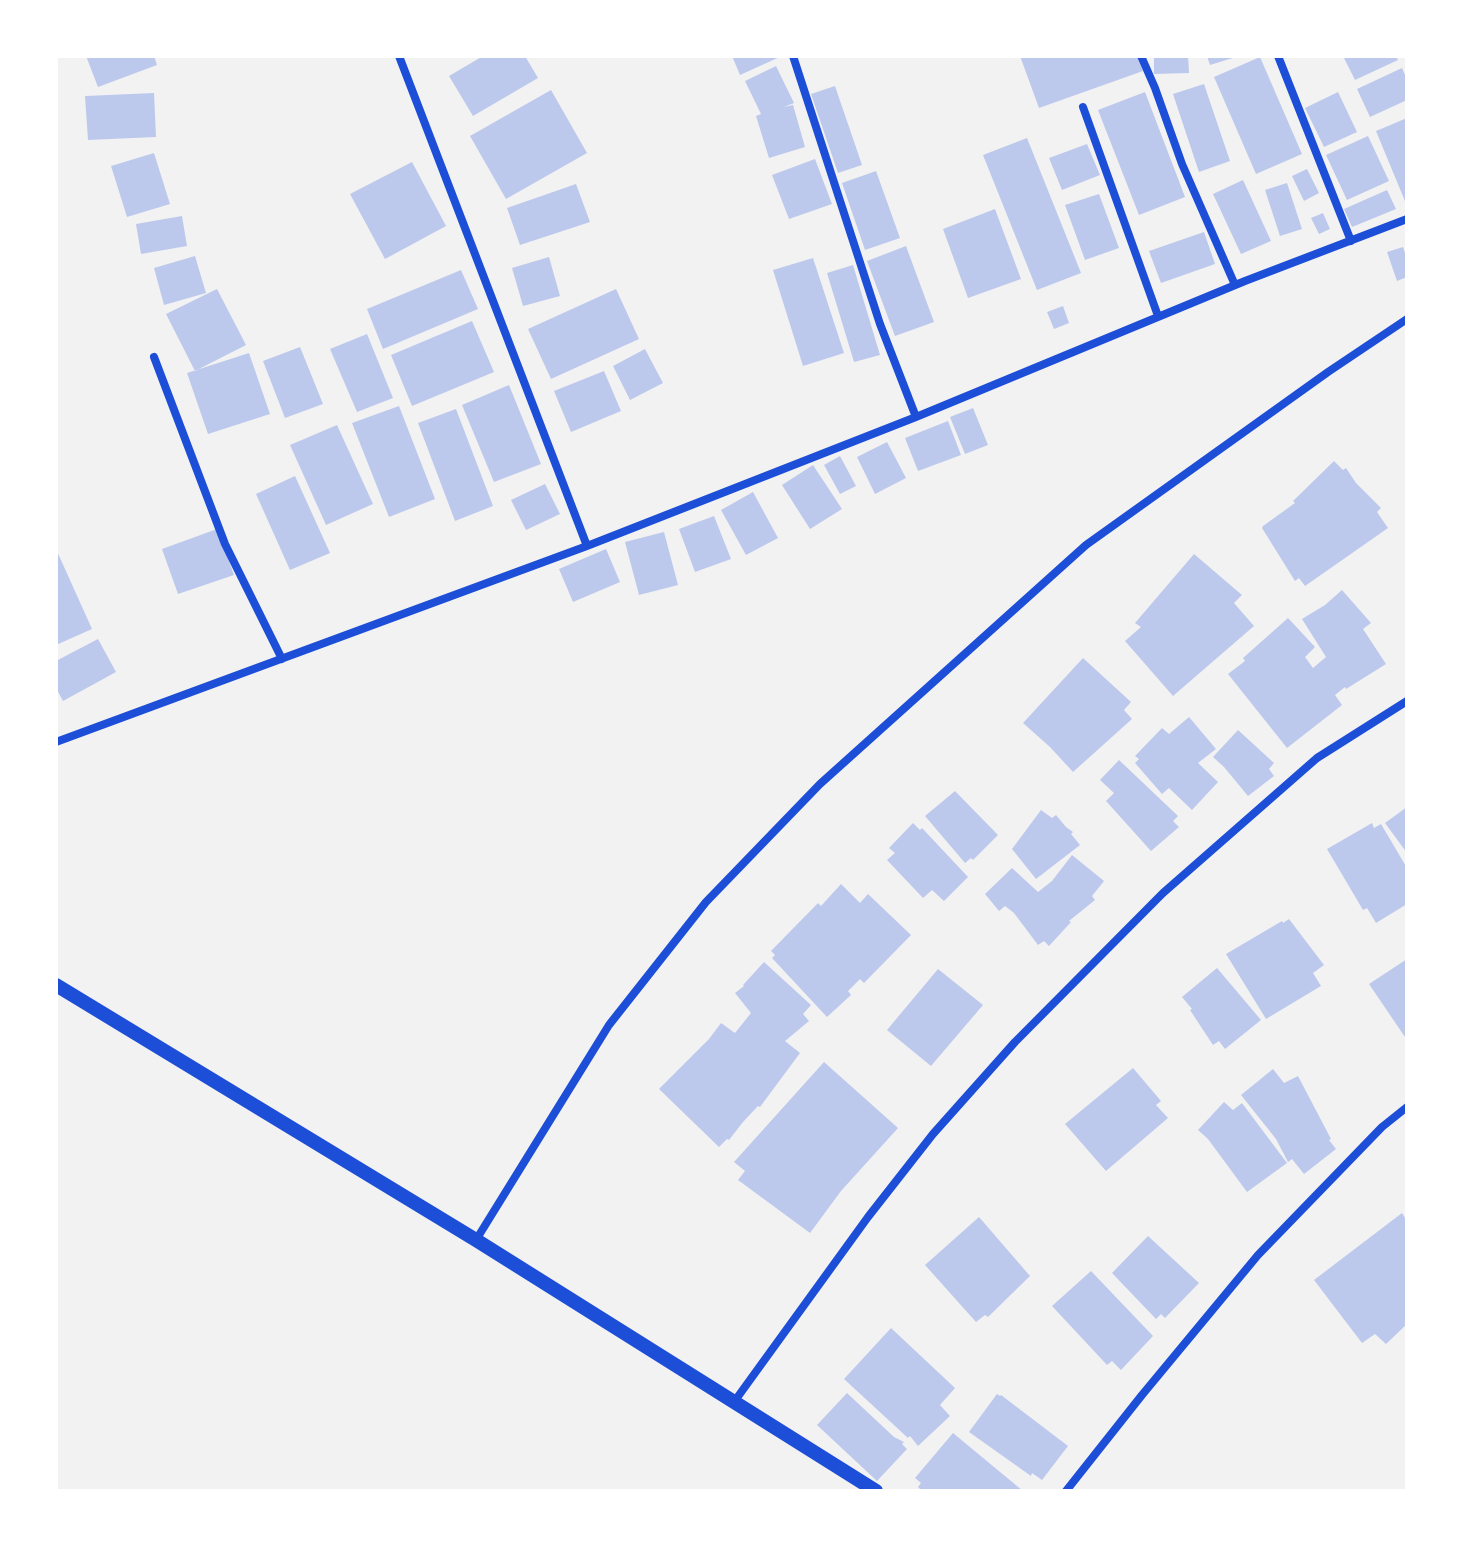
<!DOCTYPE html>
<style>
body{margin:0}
#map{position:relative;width:1463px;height:1547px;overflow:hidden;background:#f2f2f2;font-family:Jost,sans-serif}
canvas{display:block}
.frame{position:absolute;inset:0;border:58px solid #fff;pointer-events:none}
</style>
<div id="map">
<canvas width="1463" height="1547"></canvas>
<div class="frame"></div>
</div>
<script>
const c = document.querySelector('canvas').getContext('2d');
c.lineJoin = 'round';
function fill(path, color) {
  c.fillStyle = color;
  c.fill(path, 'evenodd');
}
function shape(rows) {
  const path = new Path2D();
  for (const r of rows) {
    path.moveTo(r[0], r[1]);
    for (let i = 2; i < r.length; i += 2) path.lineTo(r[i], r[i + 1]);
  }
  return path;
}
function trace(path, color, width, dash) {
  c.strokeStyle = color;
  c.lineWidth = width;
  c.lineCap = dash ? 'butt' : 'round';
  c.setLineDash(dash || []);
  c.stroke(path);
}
fill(shape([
 [86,56,154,56,157,65,98,87],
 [483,56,525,56,538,78,473,116,449,76],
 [732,56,782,56,740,75],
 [1020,56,1137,56,1143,71,1039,108],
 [1154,56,1188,56,1189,73,1154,74],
 [1207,56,1235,56,1236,57,1210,65],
 [1343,56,1396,56,1398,60,1355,80],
 [1260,57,1302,154,1256,174,1214,77],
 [776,66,794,103,784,107,793,105,805,147,769,158,756,116,761,114,745,81],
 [1402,68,1407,79,1407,100,1370,117,1357,89],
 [1204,84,1230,161,1199,172,1173,94],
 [835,86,862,165,838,173,811,94],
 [551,90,587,153,506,199,470,136],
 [1145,92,1185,197,1139,215,1098,110],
 [1338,92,1357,132,1324,147,1305,108],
 [154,93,156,137,88,140,85,96],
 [1407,118,1407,206,1376,131],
 [1368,136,1389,181,1347,200,1326,155],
 [1027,138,1081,273,1037,290,983,155],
 [1087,144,1100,175,1062,190,1049,158],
 [154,153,170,204,127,217,111,166],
 [815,159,832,204,789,219,772,175],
 [412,162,446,226,385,259,350,194],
 [1307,169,1319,193,1304,201,1292,176],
 [876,171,900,238,865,250,842,183],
 [1243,180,1271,241,1241,254,1213,194],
 [1287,183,1302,229,1280,236,1265,190],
 [576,184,590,222,520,245,507,208],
 [1387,190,1396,209,1352,227,1344,209],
 [1099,194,1119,248,1085,260,1065,205],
 [995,209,1021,279,968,298,943,229],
 [1323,213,1330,229,1319,234,1311,218],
 [182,216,187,246,141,254,136,224],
 [1204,232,1215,264,1161,283,1149,251],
 [906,246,934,322,895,336,867,261],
 [1403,247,1407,259,1407,277,1397,281,1387,252],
 [195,256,206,293,164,305,154,268],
 [549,257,560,296,523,306,512,268],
 [813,258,844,353,803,366,773,270],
 [853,265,880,355,854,362,827,273],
 [461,270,478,309,383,349,367,309],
 [217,289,246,345,195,371,166,314],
 [616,289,639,339,551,379,528,329],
 [1063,306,1069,323,1054,329,1047,312],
 [472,321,494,372,412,406,391,355],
 [367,334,393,398,357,412,330,349],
 [300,347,323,404,285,418,263,361],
 [645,349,663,383,630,400,613,366],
 [249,353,270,414,208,434,187,373],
 [604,371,621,411,571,432,554,391],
 [509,385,541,464,494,482,462,405],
 [399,406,435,499,389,517,352,423],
 [973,408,988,445,965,454,950,417],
 [456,409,493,506,455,521,418,423],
 [948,421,961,455,918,471,905,438],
 [337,425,373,504,326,525,290,445],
 [887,442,906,478,875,494,857,457],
 [840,456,856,486,840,494,824,465],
 [1334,461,1343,470,1346,468,1356,483,1381,508,1377,512,1388,528,1305,586,1299,578,1295,581,1262,528,1263,526,1295,503,1293,501],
 [813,465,842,509,810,529,782,485],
 [295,476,330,553,290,570,256,494],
 [545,484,560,514,526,530,511,500],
 [753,492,778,538,746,555,721,510],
 [714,516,731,559,695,572,679,529],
 [217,529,234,575,178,594,162,549],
 [664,532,678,585,639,595,625,542],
 [56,549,92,629,56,645],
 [606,549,620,582,573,602,559,569],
 [1194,554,1242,595,1234,603,1254,626,1173,696,1125,641,1141,627,1135,623],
 [1342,590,1371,623,1363,629,1386,664,1346,689,1345,687,1335,695,1342,705,1287,748,1228,674,1245,661,1243,658,1288,618,1315,647,1305,657,1313,668,1326,657,1302,619,1325,605],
 [98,639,116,672,63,701,56,688,56,661],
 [1083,658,1131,702,1124,710,1132,719,1073,772,1050,747,1023,723],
 [1189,717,1216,749,1198,763,1218,782,1192,810,1169,788,1162,794,1135,763,1139,759,1135,756,1162,728,1169,734],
 [1238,730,1274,763,1269,769,1274,776,1248,796,1224,767,1213,757],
 [1119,760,1178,816,1173,821,1179,827,1151,851,1106,801,1114,793,1100,780],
 [955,791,998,835,973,860,971,858,965,863,925,816],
 [1407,807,1407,853,1385,823],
 [1041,810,1052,818,1056,815,1066,827,1073,832,1071,834,1080,845,1036,879,1012,849],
 [913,823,920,830,922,828,968,877,944,901,932,890,923,898,887,860,895,853,889,848],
 [1372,823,1374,828,1381,824,1407,868,1407,904,1376,923,1367,908,1363,910,1327,849],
 [1072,855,1104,881,1092,896,1095,900,1069,921,1071,922,1049,946,1044,941,1038,945,1014,913,1005,906,999,911,985,894,1012,868,1038,892,1052,881],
 [841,884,860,903,868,894,911,935,864,983,860,979,848,991,851,995,827,1017,772,958,775,955,771,951,818,903,821,906],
 [1289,919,1324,965,1313,973,1321,986,1266,1019,1226,954,1282,921,1283,923],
 [1407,959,1407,1040,1369,984],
 [764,962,811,1005,803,1014,809,1021,785,1041,800,1053,760,1107,758,1106,743,1122,729,1140,727,1139,719,1147,659,1089,709,1039,721,1023,735,1033,751,1013,735,993,744,986,743,985],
 [1217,968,1261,1020,1225,1049,1219,1041,1213,1045,1190,1010,1192,1009,1182,997],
 [938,969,983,1005,931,1066,887,1030],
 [824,1062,898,1128,841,1191,810,1233,738,1180,745,1171,734,1162],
 [1133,1068,1161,1101,1156,1105,1168,1118,1106,1171,1065,1124],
 [1273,1069,1284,1083,1298,1076,1331,1139,1329,1140,1336,1149,1304,1174,1292,1159,1288,1162,1276,1139,1241,1095],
 [1224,1102,1233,1110,1242,1103,1287,1163,1247,1192,1208,1139,1198,1130],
 [1402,1213,1407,1221,1407,1324,1386,1344,1375,1334,1362,1343,1314,1280],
 [979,1217,1030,1276,988,1317,985,1315,976,1322,925,1265],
 [1148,1236,1199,1283,1165,1318,1161,1314,1156,1319,1112,1273],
 [1091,1271,1153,1336,1121,1370,1112,1361,1107,1365,1052,1306],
 [891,1328,955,1388,940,1405,950,1416,918,1446,910,1436,908,1438,844,1379],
 [847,1393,894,1437,904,1442,902,1444,907,1449,877,1481,817,1425],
 [997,1394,1000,1396,1001,1395,1068,1446,1042,1480,1032,1473,1031,1476,969,1432],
 [953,1433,1023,1491,922,1491,918,1487,921,1483,915,1478]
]), '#bdc9ec');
trace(shape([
 [399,56,587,546],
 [793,56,880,324,916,417],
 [1141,56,1155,88,1182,164,1235,285],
 [1278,56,1351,241],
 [1083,107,1158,316],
 [154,357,225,544,282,659],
 [56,742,587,546,916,417,1245,281,1407,219],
 [476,1240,609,1025,706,902,820,784,1086,545,1328,372,1407,319],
 [734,1402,868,1217,933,1134,1015,1042,1163,893,1317,758,1407,701],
 [1066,1491,1142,1395,1258,1255,1382,1127,1407,1107]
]), '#1d4ed8', 8);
trace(shape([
 [56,985,476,1240,876,1491]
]), '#1d4ed8', 14);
</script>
